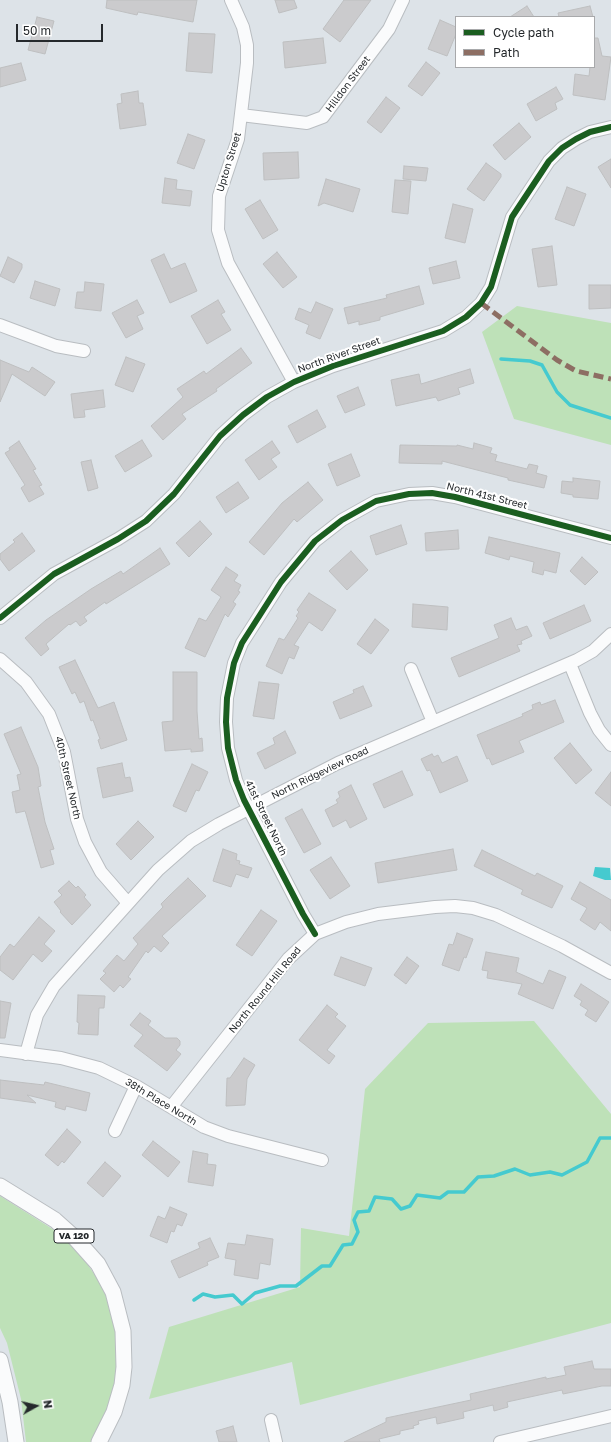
<!DOCTYPE html>
<style>
body{margin:0}
#map{position:relative;width:611px;height:1442px;overflow:hidden;background:#dde3e8;font-family:"Golos Text",sans-serif}
canvas{display:block}
.legend{position:absolute;left:455px;top:16px;width:140px;height:52px;box-sizing:border-box;background:#fff;border:1px solid #a8a9ab;margin:0;padding:5px 7px;list-style:none;font-size:12px;color:#25292c}
.legend li{display:flex;align-items:center;gap:8px;height:20px}
.legend b{width:20px;border:1px solid #a8a9ab}
.north{position:absolute;left:16px;top:1386px;width:40px;height:40px;-webkit-text-stroke:3px #fff;paint-order:stroke;rotate:82deg;font-size:11px;font-weight:700;line-height:16px;text-align:center;color:#25292c}
.north::after{content:'';display:block;margin:auto;width:14px;height:18px;background:#25292c;clip-path:polygon(50% 0,100% 100%,50% 72%,0 100%)}
.scale{position:absolute;left:16px;top:24px;width:87px;height:18px;box-sizing:border-box;border:2px solid #25292c;border-top:0;padding-left:5px;font-size:12px;line-height:14px;white-space:nowrap;color:#25292c;-webkit-text-stroke:3px #fff;paint-order:stroke}
</style>
<div id="map">
<canvas width="611" height="1442"></canvas>
<ul class="legend">
<li><b style="height:5px;background:#1b5e20"></b>Cycle path</li>
<li><b style="height:5px;background:#8d6e63"></b>Path</li>
</ul>
<div class="north">N</div>
<div class="scale">50 m</div>
</div>
<script>
const c = document.querySelector('canvas').getContext('2d');
c.lineJoin = 'round';
function fill(path, color) {
  c.fillStyle = color;
  c.fill(path, 'evenodd');
}
function shape(rows) {
  const path = new Path2D();
  for (const r of rows) {
    path.moveTo(r[0], r[1]);
    for (let i = 2; i < r.length; i += 2) path.lineTo(r[i], r[i + 1]);
  }
  return path;
}
function trace(path, color, width, dash) {
  c.strokeStyle = color;
  c.lineWidth = width;
  c.lineCap = dash ? 'butt' : 'round';
  c.setLineDash(dash || []);
  c.stroke(path);
}
function drawText(font, color, halo, rows, align = 'center') {
  c.font = font + ' "Golos Text",sans-serif';
  c.lineWidth = 4;
  c.setLineDash([]);
  c.textBaseline = 'middle';
  c.strokeStyle = halo;
  c.fillStyle = color;
  for (const [text, x, y, turn = 0] of rows) {
    c.save();
    c.translate(x, y);
    c.rotate((+turn || 0) * Math.PI / 180);
    c.textAlign = isNaN(turn) ? turn : align;
    if (halo) c.strokeText(text, 0, 0);
    c.fillText(text, 0, 0);
    c.restore();
  }
}
fill(shape([
 [517,306,611,323,611,445,514,419,482,332],
 [534,1021,611,1114,611,1323,300,1405,292,1362,149,1399,169,1327,300,1287,301,1228,349,1236,365,1089,428,1023],
 [0,1196,70,1240,105,1289,115,1325,118,1362,112,1399,92,1442,26,1442,21,1399,7,1343,0,1328]
]), '#bee1b8');
fill(shape([
 [595,867,610,868,611,880,605,880,593,876]
]), '#45cacf');
trace(shape([
 [501,359,530,361,542,365,557,392,570,405,611,418],
 [194,1300,203,1294,215,1297,233,1295,242,1304,255,1293,280,1286,296,1286,322,1266,330,1266,343,1245,352,1244,358,1232,354,1220,358,1212,369,1211,375,1197,392,1199,401,1209,410,1206,417,1195,440,1198,448,1192,464,1192,478,1177,494,1176,515,1169,530,1175,550,1172,562,1175,587,1162,600,1138,611,1138]
]), '#45cacf', 3.5);
const building = shape([
 [107,0,197,0,193,22,138,12,137,15,106,8,107,0],
 [275,0,294,0,297,8,279,13,275,0],
 [344,0,371,0,340,42,323,29,344,0],
 [527,6,534,17,510,17,527,6],
 [590,6,593,17,559,17,558,13,590,6],
 [37,17,54,21,45,54,28,50,37,17],
 [440,20,456,27,456,34,447,56,428,49,440,20],
 [189,33,215,34,212,73,186,71,189,33],
 [323,38,326,63,285,68,283,42,323,38],
 [594,38,598,38,602,56,611,57,605,100,573,95,575,74,589,76,590,67,594,67,594,38],
 [426,62,440,73,422,96,408,86,426,62],
 [21,63,26,80,0,87,0,68,21,63],
 [556,87,563,99,555,103,557,109,536,121,527,104,556,87],
 [138,91,139,103,143,103,146,125,120,129,117,104,122,103,121,94,138,91],
 [386,97,400,108,381,133,367,122,386,97],
 [519,123,531,137,505,160,493,145,519,123],
 [188,134,205,140,194,169,177,163,188,134],
 [298,152,299,178,264,180,263,153,298,152],
 [611,159,611,188,598,167,611,159],
 [486,163,501,174,501,177,484,201,467,189,486,163],
 [404,166,428,168,426,181,403,179,404,166],
 [165,178,177,180,176,189,192,191,190,206,162,203,165,178],
 [326,179,360,189,353,212,324,203,318,206,326,179],
 [395,180,411,181,408,214,392,212,395,180],
 [567,187,586,194,574,226,555,219,567,187],
 [260,200,278,230,263,239,245,209,260,200],
 [453,204,473,209,465,243,445,238,453,204],
 [552,246,557,285,538,287,532,249,552,246],
 [277,252,297,277,283,288,263,264,277,252],
 [164,254,171,269,185,263,197,291,170,303,151,260,164,254],
 [8,257,22,264,22,268,14,283,0,276,8,257],
 [456,261,460,278,433,284,429,268,456,261],
 [35,281,60,289,55,306,30,298,35,281],
 [85,282,104,284,101,311,75,308,77,292,84,292,85,282],
 [589,285,611,285,611,308,589,309,589,285],
 [419,286,424,304,380,317,380,320,359,325,359,321,348,324,344,308,387,298,386,295,419,286],
 [137,300,144,313,137,316,143,329,126,338,112,313,137,300],
 [218,300,225,312,221,314,231,330,207,344,191,316,218,300],
 [316,302,333,309,320,339,306,333,309,325,295,319,299,308,311,313,316,302],
 [241,348,252,363,216,389,217,391,182,414,186,419,163,440,151,426,183,397,177,389,204,371,206,374,241,348],
 [126,357,145,364,133,392,115,385,126,357],
 [0,360,29,372,32,367,55,382,45,396,12,374,0,402,0,360],
 [470,369,474,383,458,388,460,394,438,401,436,397,396,406,391,380,419,374,421,384,470,369],
 [358,387,365,405,345,413,337,396,358,387],
 [103,390,105,407,84,410,85,417,74,418,71,394,103,390],
 [317,410,326,427,297,443,288,426,317,410],
 [142,440,152,456,125,472,115,456,142,440],
 [19,441,36,469,33,470,42,485,39,486,44,494,29,502,21,488,25,485,5,453,10,450,9,448,19,441],
 [272,441,280,453,271,459,277,467,259,480,245,460,272,441],
 [474,443,492,448,490,453,497,455,495,461,527,469,529,464,538,466,536,473,547,476,544,488,508,480,508,478,442,461,442,464,399,463,400,445,457,446,457,445,473,449,474,443],
 [351,454,360,476,337,486,328,464,351,454],
 [91,460,98,488,88,491,81,462,91,460],
 [573,478,600,481,598,499,573,497,573,495,561,493,562,481,573,482,573,478],
 [238,482,249,498,226,513,216,497,238,482],
 [308,482,323,500,297,522,294,519,264,555,249,542,282,503,308,482],
 [200,521,212,534,189,557,176,543,200,521],
 [401,525,407,544,376,555,370,536,401,525],
 [458,530,459,549,426,551,425,533,458,530],
 [22,533,35,551,9,571,0,559,0,554,15,542,13,540,22,533],
 [489,537,560,553,556,573,544,570,543,575,532,572,534,562,510,556,509,560,485,553,489,537],
 [160,548,170,564,106,604,105,602,84,617,87,621,80,626,76,621,70,625,69,624,46,644,49,649,41,656,25,638,46,620,91,589,121,571,123,574,160,548],
 [351,551,368,570,347,590,329,571,351,551],
 [582,557,598,572,585,585,570,571,582,557],
 [226,567,238,575,234,581,241,585,238,591,240,592,233,602,236,604,228,617,225,614,205,657,185,648,199,618,206,621,221,597,211,590,226,567],
 [309,593,336,610,322,631,309,622,294,645,299,647,294,659,289,657,282,674,266,666,279,638,284,640,298,618,296,616,299,612,297,610,309,593],
 [413,604,448,607,447,630,412,627,413,604],
 [584,605,591,621,550,639,543,623,584,605],
 [511,618,516,630,527,626,532,636,521,641,522,644,517,645,520,651,459,677,451,658,499,638,494,625,511,618],
 [375,619,389,630,371,654,357,644,375,619],
 [75,660,98,708,114,702,127,740,101,749,98,740,100,739,93,720,91,721,84,701,80,703,75,692,72,694,59,667,75,660],
 [173,672,197,672,197,711,199,739,202,738,203,751,191,752,191,749,165,751,162,722,173,721,173,672],
 [259,682,279,684,274,719,253,716,259,682],
 [363,686,372,706,340,719,333,702,354,693,353,690,363,686],
 [555,700,564,722,519,741,524,752,492,765,489,758,487,759,477,735,523,716,522,714,533,709,532,705,540,702,541,705,555,700],
 [21,727,38,767,41,786,38,787,45,822,54,849,50,850,54,864,41,868,26,814,25,811,16,813,12,792,20,790,17,775,21,774,4,734,21,727],
 [285,731,296,753,265,769,257,753,275,744,273,738,285,731],
 [570,743,592,770,576,784,554,758,570,743],
 [432,754,434,757,438,755,442,763,457,756,468,781,440,793,430,770,427,771,421,759,432,754],
 [122,763,125,778,130,777,133,791,103,798,97,768,122,763],
 [192,764,208,772,199,791,196,790,186,812,173,806,192,764],
 [402,771,413,795,384,808,373,784,402,771],
 [611,772,611,806,595,793,611,772],
 [351,785,367,819,350,828,346,820,333,827,325,810,338,803,336,800,340,797,338,792,351,785],
 [302,809,321,844,304,853,285,818,302,809],
 [138,821,154,837,131,860,116,844,138,821],
 [223,849,237,854,236,860,240,861,239,864,252,868,248,878,236,874,231,887,213,881,223,849],
 [453,849,457,870,378,883,375,863,453,849],
 [482,850,535,876,537,873,563,886,552,908,521,894,523,890,474,866,482,850],
 [331,857,350,886,330,899,310,870,331,857],
 [188,878,206,896,162,936,169,943,161,952,154,946,148,953,146,951,128,977,131,979,123,988,120,985,114,992,100,979,106,973,103,971,117,955,124,961,138,944,133,938,163,907,161,904,170,895,188,878],
 [69,881,76,888,78,886,86,895,84,897,91,905,72,925,60,912,61,911,54,902,62,895,58,891,69,881],
 [580,882,611,900,611,931,600,922,595,930,580,920,587,908,571,899,580,882],
 [261,910,277,921,252,956,236,945,261,910],
 [39,917,55,931,44,944,52,951,42,962,33,954,13,980,0,970,0,957,10,944,14,947,39,917],
 [457,933,473,939,466,958,464,957,459,971,442,965,449,944,453,945,457,933],
 [486,952,519,958,516,972,543,984,549,970,566,977,553,1009,518,994,522,984,487,978,488,971,482,970,486,952],
 [341,957,372,968,365,986,334,975,341,957],
 [407,957,419,966,406,984,394,975,407,957],
 [581,984,609,1002,596,1022,585,1015,588,1010,580,1005,582,1001,574,996,581,984],
 [78,995,105,996,104,1008,99,1008,98,1035,78,1034,79,1023,77,1022,78,995],
 [0,1001,11,1003,5,1038,0,1038,0,1001],
 [327,1005,338,1014,335,1017,346,1026,327,1050,335,1056,329,1064,299,1040,327,1005],
 [140,1013,151,1021,148,1025,165,1038,177,1038,180,1041,180,1045,176,1050,181,1054,167,1071,134,1046,143,1035,130,1025,140,1013],
 [244,1058,255,1065,247,1079,245,1105,226,1106,227,1078,230,1078,244,1058],
 [0,1080,44,1085,45,1082,90,1093,86,1111,66,1106,65,1110,55,1107,56,1102,27,1095,36,1103,0,1098,0,1080],
 [67,1129,81,1142,64,1163,62,1161,58,1166,45,1155,67,1129],
 [153,1141,180,1162,168,1177,142,1155,153,1141],
 [193,1151,208,1154,207,1164,216,1165,213,1186,188,1182,193,1151],
 [105,1162,121,1176,103,1197,87,1183,105,1162],
 [170,1207,187,1214,182,1226,177,1224,174,1232,171,1231,167,1243,150,1236,158,1216,165,1219,170,1207],
 [247,1235,273,1239,270,1265,260,1263,258,1279,234,1275,236,1260,225,1258,228,1243,245,1245,247,1235],
 [210,1238,219,1257,207,1262,208,1265,179,1278,171,1261,200,1248,198,1243,210,1238],
 [592,1361,594,1369,611,1369,611,1386,602,1386,563,1394,562,1390,507,1402,508,1407,494,1411,493,1405,463,1412,464,1418,437,1424,436,1417,418,1421,419,1424,413,1426,414,1428,400,1431,400,1434,379,1439,380,1442,344,1442,386,1422,386,1418,471,1400,470,1394,546,1377,546,1379,566,1375,564,1367,592,1361],
 [233,1426,237,1442,219,1442,216,1431,233,1426]
]);
fill(building, '#cbcbcd');
trace(building, '#bebfc0', 1);
const minor = shape([
 [231,0,243,27,247,45,247,63,238,139,219,196,218,230,228,263,294,382],
 [241,115,307,123,323,117,389,29,403,0],
 [0,325,56,346,84,351],
 [0,618,54,574,118,539,146,521,174,494,220,436,243,415,267,397,294,382,333,366,443,331,466,317,481,303,491,287,512,217,549,161,562,148,576,139,590,132,611,127],
 [0,659,26,682,49,714,64,752,77,819,85,842,101,872,128,903],
 [570,664,590,713,599,730,611,745],
 [411,669,433,722],
 [315,934,303,914,244,800,236,780,228,748,226,722,227,698,234,663,242,643,281,582,315,541,342,520,376,501,409,494,432,493,455,497,611,538],
 [0,1050,61,1058,99,1068,136,1086,204,1127,228,1136,322,1160],
 [26,1054,37,1015,54,986,158,870,191,841,219,824,338,763,577,660,593,651,611,634],
 [171,1107,288,959,315,934,346,922,378,914,435,907,455,906,473,908,496,915,562,946,611,973],
 [115,1131,136,1086],
 [271,1420,276,1442],
 [500,1442,611,1416]
]);
const major = shape([
 [0,1186,55,1220,74,1237,98,1264,113,1292,123,1331,124,1367,122,1385,114,1412,99,1442],
 [0,1360,10,1402,16,1442]
]);
trace(minor, '#b9bdc1', 14);
trace(major, '#b9bdc1', 17);
trace(minor, '#fafbfc', 12);
trace(major, '#fafbfc', 15);
trace(shape([
 [481,303,557,360,576,371,611,379]
]), '#8d6e63', 5, [10, 5]);
trace(shape([
 [0,618,54,574,118,539,146,521,174,494,220,436,243,415,267,397,294,382,333,366,443,331,466,317,481,303,491,287,512,217,549,161,562,148,576,139,590,132,611,127],
 [315,934,303,914,244,800,236,780,228,748,226,722,227,698,234,663,242,643,281,582,315,541,342,520,376,501,409,494,432,493,455,497,611,538]
]), '#1b5e20', 6);
for (const [x, y, w] of [
 [74,1236,40]
]) {
  const box = new Path2D();
  box.roundRect(x - w / 2, y - 7, w, 14, 3);
  c.fillStyle = '#fff';
  c.fill(box);
  trace(box, '#25292c', 1);
}
drawText('bold 9px', '#25292c', null, [
 ["VA 120",74,1236]
]);
drawText('10px', '#25292c', '#fff', [
 ["Hilldon Street",348,84,-53],
 ["Upton Street",229,162,-73],
 ["North River Street",339,355,-20],
 ["North 41st Street",487,496,14],
 ["North Ridgeview Road",320,773,-26],
 ["40th Street North",68,778,77],
 ["41st Street North",266,818,64],
 ["North Round Hill Road",265,990,-51],
 ["38th Place North",161,1102,31]
]);
</script>
